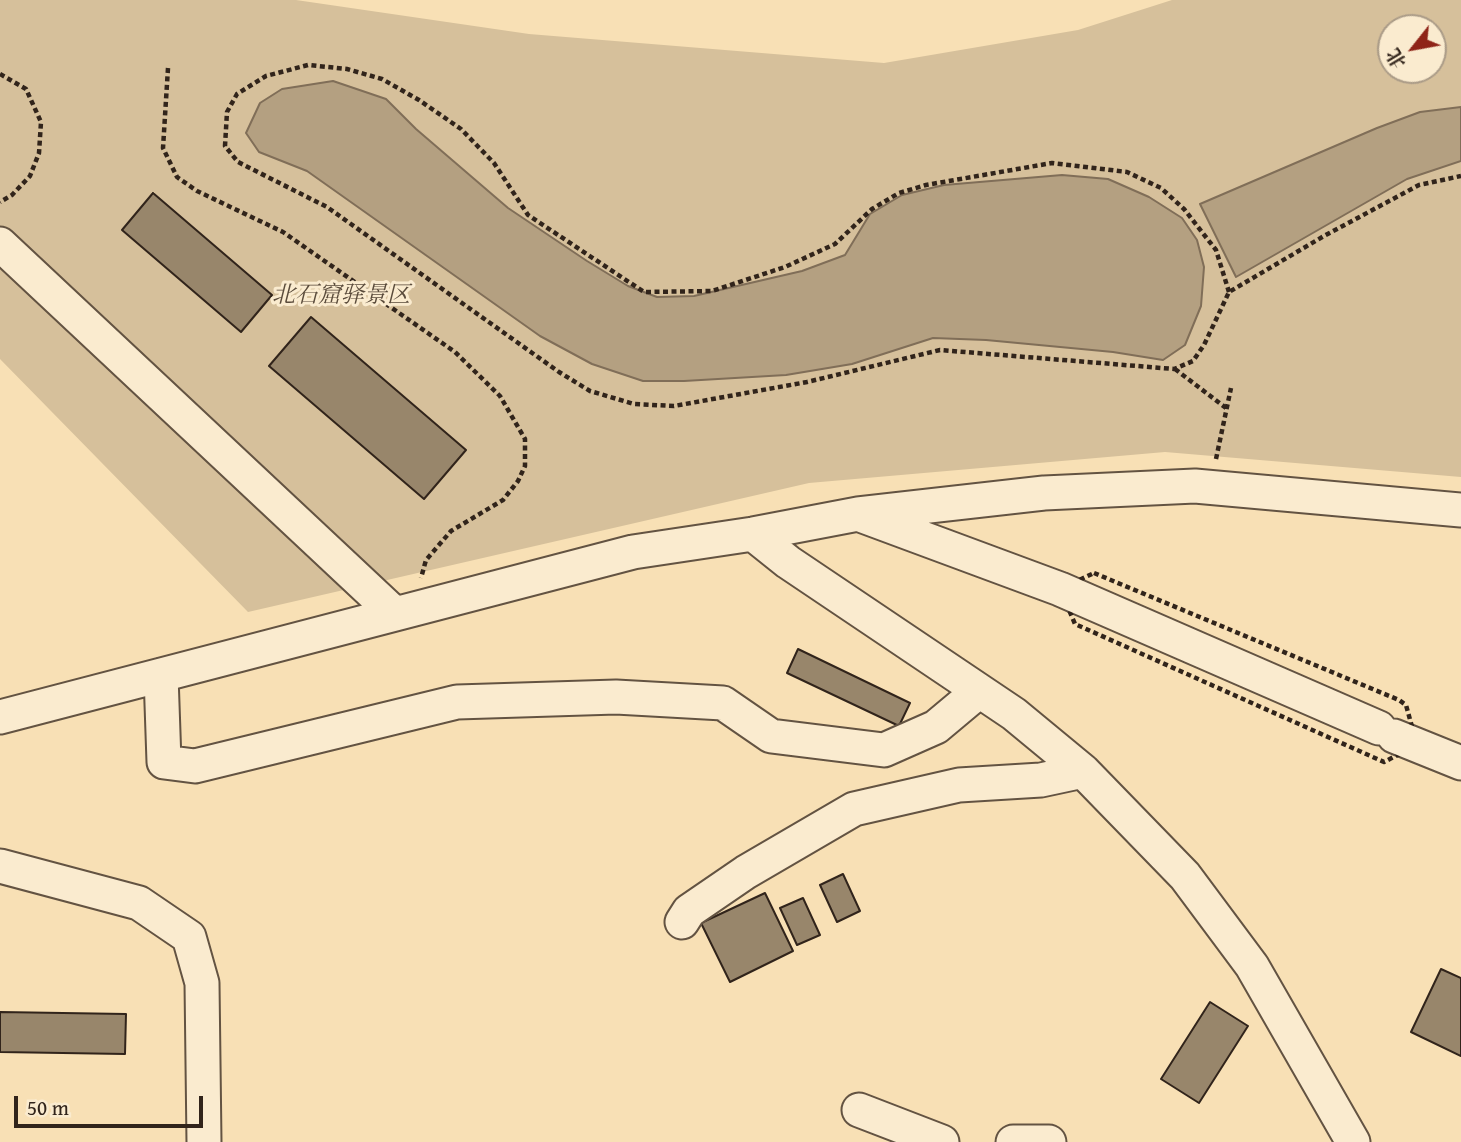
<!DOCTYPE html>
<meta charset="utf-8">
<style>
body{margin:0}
#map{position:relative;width:1461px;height:1142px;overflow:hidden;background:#f8e0b5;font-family:"Gentium Book Plus","Noto Serif SC",serif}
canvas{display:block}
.north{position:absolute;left:1377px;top:14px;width:70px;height:70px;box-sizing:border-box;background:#faebcf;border:2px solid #aa9b87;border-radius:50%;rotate:239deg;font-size:19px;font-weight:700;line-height:28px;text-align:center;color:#31241b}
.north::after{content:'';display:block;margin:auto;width:24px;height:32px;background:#8f2418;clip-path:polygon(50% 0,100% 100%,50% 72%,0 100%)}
.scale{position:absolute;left:14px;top:1096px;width:189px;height:32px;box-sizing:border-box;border:4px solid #31241b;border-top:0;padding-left:9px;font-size:21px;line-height:24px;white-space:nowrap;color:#31241b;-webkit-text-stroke:5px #faebcf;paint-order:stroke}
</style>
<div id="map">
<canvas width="1461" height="1142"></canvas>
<div class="north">北</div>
<div class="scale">50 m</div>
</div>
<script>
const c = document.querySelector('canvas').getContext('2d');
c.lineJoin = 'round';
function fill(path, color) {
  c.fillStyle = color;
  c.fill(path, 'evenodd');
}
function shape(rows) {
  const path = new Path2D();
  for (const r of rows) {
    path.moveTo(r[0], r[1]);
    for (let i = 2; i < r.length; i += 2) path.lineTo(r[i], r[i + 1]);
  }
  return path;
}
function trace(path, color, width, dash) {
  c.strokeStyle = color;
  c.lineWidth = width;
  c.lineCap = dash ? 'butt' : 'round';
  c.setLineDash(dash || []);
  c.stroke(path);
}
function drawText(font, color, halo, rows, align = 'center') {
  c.font = font + ' "Gentium Book Plus","Noto Serif SC",serif';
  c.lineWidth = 6;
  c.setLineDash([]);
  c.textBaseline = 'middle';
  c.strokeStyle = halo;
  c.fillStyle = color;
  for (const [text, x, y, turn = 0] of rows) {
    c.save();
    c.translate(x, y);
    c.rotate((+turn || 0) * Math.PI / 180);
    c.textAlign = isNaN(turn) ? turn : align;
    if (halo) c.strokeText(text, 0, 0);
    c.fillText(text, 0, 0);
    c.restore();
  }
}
fill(shape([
 [0,0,296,0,529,34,884,63,1078,30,1172,0,1461,0,1461,477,1165,452,809,483,248,612,0,359],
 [1391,28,1433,28,1433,70,1391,70]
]), '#d6c09b');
const water = shape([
 [333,81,386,99,416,129,508,208,587,261,628,286,657,297,694,296,802,271,845,255,870,214,902,195,944,185,1062,175,1108,179,1149,197,1182,218,1197,240,1204,267,1201,306,1185,345,1163,360,1113,352,986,340,933,338,852,364,786,375,684,381,643,381,592,364,540,336,307,171,259,152,246,133,260,103,282,89,333,81],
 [1461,107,1461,161,1407,179,1236,277,1200,204,1377,128,1420,112,1461,107]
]);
fill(water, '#b4a081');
trace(water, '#806e58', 2);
const building = shape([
 [153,193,272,295,241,332,122,230,153,193],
 [311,317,466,450,424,499,269,366,311,317],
 [798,649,910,703,899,726,787,673,798,649],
 [843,874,860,911,837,922,820,885,843,874],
 [765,893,793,951,730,982,701,923,765,893],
 [803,898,820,935,797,945,780,908,803,898],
 [1441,969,1461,978,1461,1056,1411,1032,1441,969],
 [1210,1002,1248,1026,1199,1103,1161,1079,1210,1002],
 [0,1012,126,1014,125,1054,0,1052,0,1012]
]);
fill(building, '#98866b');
trace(building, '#31241b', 2);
const minor = shape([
 [0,244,395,614],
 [863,516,1060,589,1379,728],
 [753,534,788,562,1014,714,1083,771,1185,876,1252,966,1353,1142],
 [161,675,164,762,195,766,457,702,616,697,723,703,771,736,884,750,936,727,979,691],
 [0,717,633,552,753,534,858,514,1044,493,1195,486,1461,510],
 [1394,736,1461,763],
 [0,866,139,903,189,937,202,983,204,1142],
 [682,922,689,911,746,872,854,809,959,785,1041,780,1083,771],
 [859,1110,942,1142],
 [1013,1142,1049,1142]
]);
trace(minor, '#635342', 37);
trace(shape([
 [168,68,163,148,177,177,197,191,283,232,455,352,500,396,525,439,525,466,518,481,503,500,451,531,426,560,421,578],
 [0,74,26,89,41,122,39,153,30,176,12,195,0,202],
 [1229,292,1216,250,1184,209,1161,188,1127,172,1052,163,926,185,899,193,872,209,835,244,785,267,712,291,644,292,528,215,494,163,461,129,419,100,382,79,347,69,308,65,266,76,237,94,227,112,225,146,238,162,327,207,559,372,590,391,634,404,674,406,807,382,940,350,1174,369,1193,361,1204,345,1229,292,1324,236,1419,185,1461,176],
 [1175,369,1226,408],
 [1216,459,1231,388],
 [1094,573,1399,700,1406,705,1417,745,1384,762,1075,624,1060,589,1094,573]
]), '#31241b', 4.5, [5, 3.5]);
trace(minor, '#faebcf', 33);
drawText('italic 23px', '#5a4b3b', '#faebcf', [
 ["北石窟驿景区",341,296]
]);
</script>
